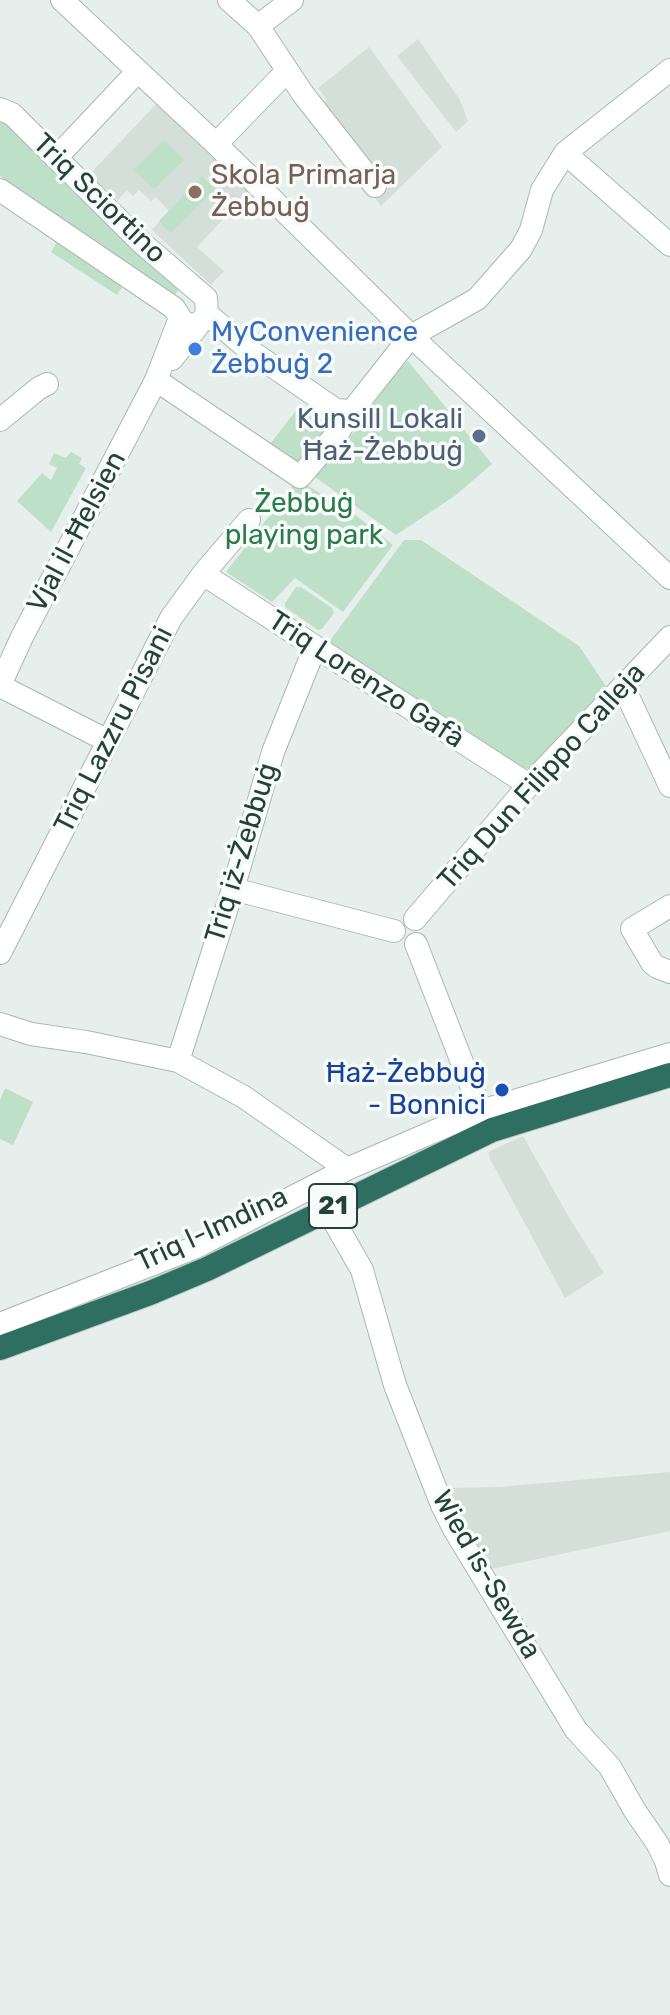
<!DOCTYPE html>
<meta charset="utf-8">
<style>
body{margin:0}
canvas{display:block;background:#e6efeb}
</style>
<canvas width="670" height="2015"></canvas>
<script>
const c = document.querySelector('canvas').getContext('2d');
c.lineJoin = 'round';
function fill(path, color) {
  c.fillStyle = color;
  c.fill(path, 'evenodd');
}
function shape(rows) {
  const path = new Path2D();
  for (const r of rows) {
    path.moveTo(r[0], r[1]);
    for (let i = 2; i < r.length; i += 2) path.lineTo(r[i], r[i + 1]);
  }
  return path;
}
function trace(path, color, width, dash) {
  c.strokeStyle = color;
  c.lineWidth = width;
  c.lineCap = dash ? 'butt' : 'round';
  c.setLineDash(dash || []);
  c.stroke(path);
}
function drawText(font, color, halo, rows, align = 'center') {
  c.font = font + ' Rubik,sans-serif';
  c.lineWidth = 7;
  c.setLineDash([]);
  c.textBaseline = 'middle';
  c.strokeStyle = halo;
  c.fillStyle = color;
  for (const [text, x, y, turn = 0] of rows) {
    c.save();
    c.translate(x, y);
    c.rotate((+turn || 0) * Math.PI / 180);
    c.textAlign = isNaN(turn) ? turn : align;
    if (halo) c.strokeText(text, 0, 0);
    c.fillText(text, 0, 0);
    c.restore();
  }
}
fill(shape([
 [418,39,460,100,468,121,456,132,397,56],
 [369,47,442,147,381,206,370,191,323,104,327,100,318,88],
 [159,101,250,191,197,247,224,271,211,285,152,230,169,211,156,197,151,201,139,190,133,196,127,190,118,200,89,175],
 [523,1136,570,1219,604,1273,565,1298,490,1159,488,1152],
 [670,1472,670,1531,486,1570,442,1488,499,1487]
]), '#d4dfda');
fill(shape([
 [0,113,181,286,173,298,0,176],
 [164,140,184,160,154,189,134,170],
 [202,176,215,189,171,233,159,221],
 [60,237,126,281,117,295,51,252],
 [408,361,492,464,456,495,396,535,312,475,355,431,393,375],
 [301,404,330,424,300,464,270,444],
 [71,452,82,458,79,464,86,468,51,532,17,501,42,473,51,480,57,468,49,464,54,453,66,458],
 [305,484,353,513,393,545,343,612,295,578,272,602,226,572,293,485],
 [404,540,421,540,579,646,608,689,539,767,517,769,329,642],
 [296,587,301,587,332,608,334,613,322,629,318,630,285,607,285,603],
 [5,1088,33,1102,13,1145,0,1139,0,1100]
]), '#bfe0c8');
const minor = shape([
 [62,0,216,144,411,336,670,578],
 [229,0,258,26,303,94,375,186],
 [258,26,292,0],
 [0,109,12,114,143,244,206,298,207,314,172,359],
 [216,144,287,71],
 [565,153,670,245],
 [56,158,138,71],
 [0,190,174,308,184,324,190,324],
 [207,314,252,352,336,410,352,411],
 [156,380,300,477,339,431,352,411,411,336,477,299,521,249,531,230,542,190,565,153,670,70],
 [0,420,39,388,47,384],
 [203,574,529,785],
 [0,685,22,637,156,380,180,318],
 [0,686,108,741],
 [623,686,670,786],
 [233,889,394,931],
 [670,906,632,929,652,963,657,967,670,972],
 [415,919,529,785,670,637],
 [416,944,481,1111],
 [0,953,171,618,203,574,249,520],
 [0,1024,31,1034,86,1042,178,1061,244,1097,347,1169],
 [178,1061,233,889,273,752,315,647],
 [327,1209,362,1270,395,1385,442,1505,454,1529,576,1730,610,1767,635,1811,657,1843,666,1861,670,1875],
 [0,1324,196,1247,347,1169,481,1111,670,1054]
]);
const highway = shape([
 [0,1348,150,1293,207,1269,492,1130,670,1075]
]);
trace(minor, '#a8b8b2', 24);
trace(highway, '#c2cac8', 26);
trace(minor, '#fff', 22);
trace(highway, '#2f6f62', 24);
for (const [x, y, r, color] of [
 [195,192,8,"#8d6e63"],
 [195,349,8,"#3f7fe0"],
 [479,436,8,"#5c6f8a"],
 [502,1090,8,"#1a4fb4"]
]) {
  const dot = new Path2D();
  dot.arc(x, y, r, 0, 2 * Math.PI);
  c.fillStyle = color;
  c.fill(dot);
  trace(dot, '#f7fbf9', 3);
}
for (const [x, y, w] of [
 [333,1206,48]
]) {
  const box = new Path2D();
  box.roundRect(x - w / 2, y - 22, w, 44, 6);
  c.fillStyle = '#f7fbf9';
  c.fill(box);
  trace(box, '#24423a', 2);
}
drawText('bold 26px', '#24423a', null, [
 ["21",333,1206]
]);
drawText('28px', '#785e54', '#f7fbf9', [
 ["Skola Primarja",211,176],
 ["Żebbuġ",211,208]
], 'left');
drawText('28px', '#24423a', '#f7fbf9', [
 ["Triq Sciortino",99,199,44],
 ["Vjal il-Ħelsien",77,532,-62],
 ["Triq Lorenzo Gafà",366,680,33],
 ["Triq Lazzru Pisani",114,730,-63],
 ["Triq Dun Filippo Calleja",542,777,-48],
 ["Triq iż-Żebbuġ",242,853,-73],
 ["Triq l-Imdina",212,1230,-25],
 ["Wied is-Sewda",486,1575,60]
]);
drawText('28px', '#366cbe', '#f7fbf9', [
 ["MyConvenience",211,333],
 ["Żebbuġ 2",211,365]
], 'left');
drawText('28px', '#4e5e75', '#f7fbf9', [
 ["Kunsill Lokali",463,420],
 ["Ħaż-Żebbuġ",463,452]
], 'right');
drawText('28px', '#2d7a4b', '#f7fbf9', [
 ["Żebbuġ",304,504],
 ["playing park",304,536]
]);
drawText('28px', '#164399', '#f7fbf9', [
 ["Ħaż-Żebbuġ",486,1074],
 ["- Bonnici",486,1106]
], 'right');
</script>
